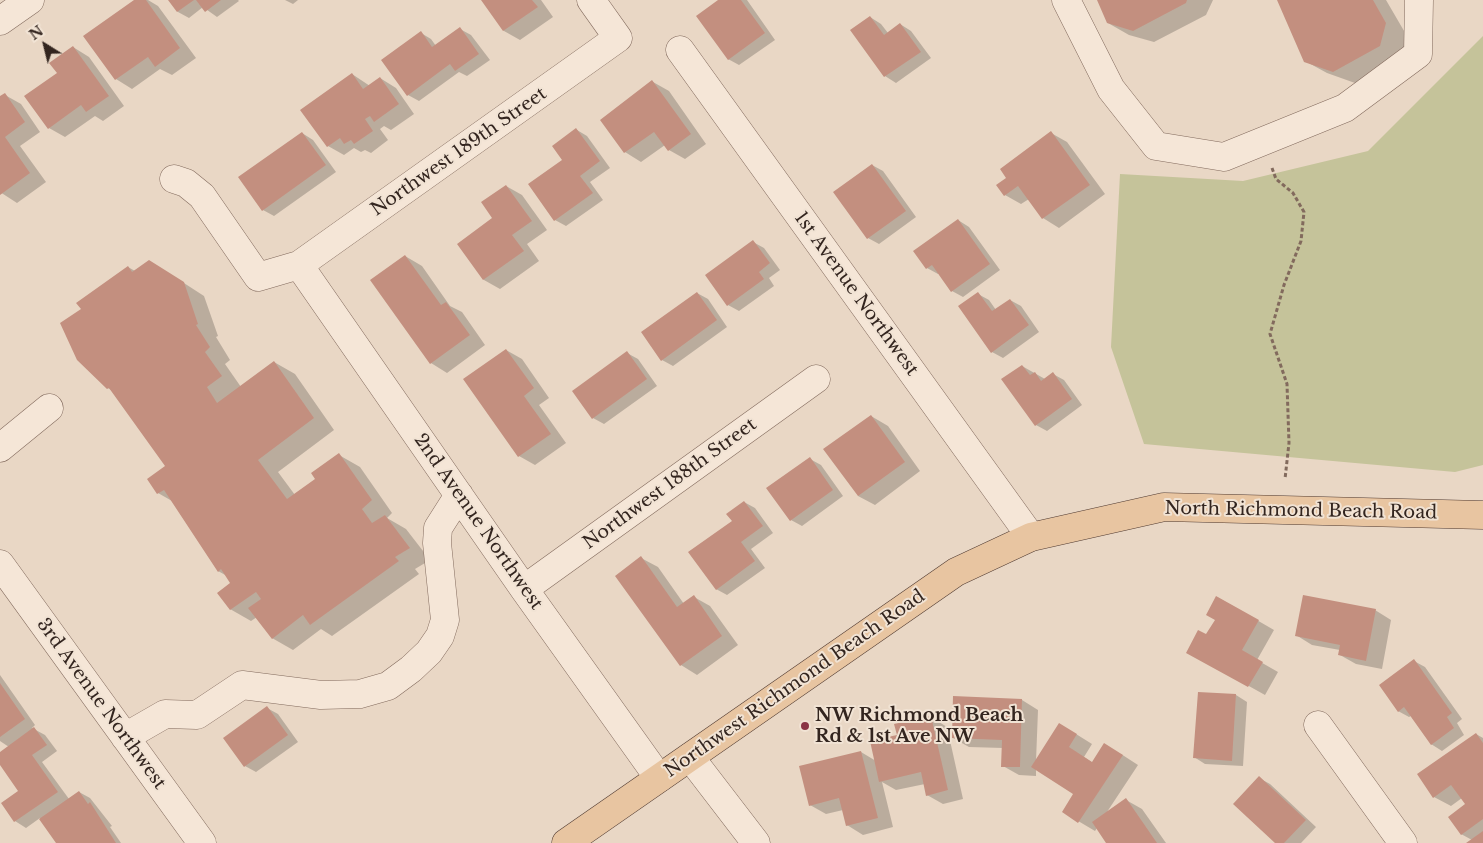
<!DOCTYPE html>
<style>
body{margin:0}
#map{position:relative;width:1483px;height:843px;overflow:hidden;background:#e9d7c5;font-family:"Libre Baskerville",serif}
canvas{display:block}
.north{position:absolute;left:20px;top:20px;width:50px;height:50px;-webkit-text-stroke:4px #f1e3d4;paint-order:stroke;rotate:324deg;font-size:14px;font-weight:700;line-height:20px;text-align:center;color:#33251f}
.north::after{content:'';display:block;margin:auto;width:18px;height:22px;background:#33251f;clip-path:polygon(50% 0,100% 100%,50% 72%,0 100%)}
</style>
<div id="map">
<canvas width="1483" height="843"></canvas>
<div class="north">N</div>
</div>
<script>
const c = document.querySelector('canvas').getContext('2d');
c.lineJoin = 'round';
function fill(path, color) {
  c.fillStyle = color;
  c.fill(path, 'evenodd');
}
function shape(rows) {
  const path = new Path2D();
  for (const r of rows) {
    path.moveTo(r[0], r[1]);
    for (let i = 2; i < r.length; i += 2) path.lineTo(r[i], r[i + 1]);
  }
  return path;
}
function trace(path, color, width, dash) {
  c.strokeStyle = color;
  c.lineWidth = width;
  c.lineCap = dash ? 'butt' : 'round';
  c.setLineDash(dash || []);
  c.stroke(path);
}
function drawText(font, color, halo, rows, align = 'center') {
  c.font = font + ' "Libre Baskerville",serif';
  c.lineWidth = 4;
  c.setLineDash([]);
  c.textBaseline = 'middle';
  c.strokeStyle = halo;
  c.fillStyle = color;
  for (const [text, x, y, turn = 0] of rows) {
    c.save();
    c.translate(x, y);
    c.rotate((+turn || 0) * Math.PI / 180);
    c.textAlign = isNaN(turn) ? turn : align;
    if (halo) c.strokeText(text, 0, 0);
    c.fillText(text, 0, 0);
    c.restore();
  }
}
fill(shape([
 [1483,36,1483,465,1455,472,1144,444,1111,347,1120,174,1243,181,1368,151]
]), '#c5c39a');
fill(shape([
 [136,0,148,0,158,6,196,58,172,75,160,69,132,89,116,79],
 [170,0,238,0,239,1,217,17,203,7,189,18,178,12],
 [285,0,298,0,293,4],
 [483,0,541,0,553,17,520,40,504,31],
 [720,0,747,0,775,40,739,65,728,59],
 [1098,0,1213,0,1206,15,1154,42,1129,35,1108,23],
 [1278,0,1386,0,1407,36,1401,58,1355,83,1327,73,1305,61],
 [870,17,881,24,888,33,900,24,911,31,931,58,896,83,885,76,852,30],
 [460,29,471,35,490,60,467,76,459,72,419,101,408,95,421,33,431,39,436,46],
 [73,47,89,57,124,106,103,121,95,116,65,137,49,128,58,73],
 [352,74,370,86,380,78,396,88,414,114,391,130,384,126,380,129,388,140,371,153,365,150,361,152,354,148,344,155,328,146],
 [653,82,669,91,706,144,685,159,669,150,665,145,641,162,625,152,602,120],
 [5,95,21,104,40,132,20,146,46,182,17,203,0,192,0,98],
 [577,130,587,136,610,168,590,182,603,200,566,226,555,220,564,160],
 [302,133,313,140,336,172,274,216,263,210],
 [1051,133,1067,142,1105,194,1059,228,1043,218,1029,199,1021,204,1005,195],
 [872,165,883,171,916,217,879,244,868,238],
 [506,186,522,195,547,230,527,244,539,261,500,289,484,280,459,244,494,219],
 [958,220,969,227,1000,270,963,297,952,291,939,273,938,274,927,268],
 [753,242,764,248,780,270,769,278,774,286,739,311,728,305],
 [405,256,422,266,450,306,462,312,485,345,447,373,431,363,372,280],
 [128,267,135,271,170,274,204,296,218,336,216,337,230,360,225,364,241,387,274,362,295,374,334,430,278,472,295,495,316,479,339,455,360,467,392,513,387,518,406,529,430,560,415,569,419,574,332,636,321,629,293,650,272,638,257,617,251,621,230,609,232,583,227,576,218,571,172,501,158,493,166,466,114,392,108,388,82,309],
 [697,293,708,299,727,327,673,366,662,360],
 [978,294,989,300,996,310,1010,300,1021,306,1039,332,1003,358,992,352],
 [506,350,522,359,549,398,539,405,566,443,535,465,519,456],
 [627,353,638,359,657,386,604,424,593,418],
 [1022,366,1045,379,1053,374,1064,380,1082,405,1047,431,1036,425],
 [871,416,888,426,920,471,875,505,858,496],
 [810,459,821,465,843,496,802,526,791,520],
 [744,502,755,508,773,533,751,549,765,568,727,595,716,589,733,521],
 [641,558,658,567,684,604,694,597,710,606,738,645,697,675,681,665],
 [1217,597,1274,630,1257,660,1278,672,1265,695,1204,661,1216,619],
 [1375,610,1391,620,1382,669,1356,664,1340,655,1340,650,1312,645,1296,635],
 [1414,661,1425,667,1462,719,1457,723,1464,735,1442,751,1431,744,1411,716,1409,717,1398,711],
 [0,675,35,725,32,728,45,735,57,751,42,762,69,799,79,792,90,798,112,826,110,827,121,843,57,843,40,818,26,828,15,821,3,803,20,791,0,763,0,753,9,747,0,741],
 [1199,693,1236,695,1247,702,1243,766,1205,764,1194,757],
 [954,698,1022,700,1038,710,1036,761,1076,734,1092,744,1084,757,1093,763,1121,754,1138,765,1107,812,1126,800,1142,809,1166,843,1108,843,1097,828,1095,831,1063,812,1075,794,1036,769,1036,776,1019,775,1003,766,1003,748,969,747,953,738],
 [267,708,278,714,298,742,256,772,245,766],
 [931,717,947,727,963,799,943,804,927,795,925,784,896,790,882,782,893,827,863,835,847,825,843,810,826,814,810,805,861,752,876,761,898,736],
 [1476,734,1483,738,1483,843,1468,843,1472,840,1461,834,1467,805,1462,798,1451,806,1434,797,1419,775],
 [1259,778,1270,784,1316,827,1301,843,1276,843]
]), '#0003');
fill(shape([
 [134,0,146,0,180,48,155,67,148,57,115,80,83,36],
 [168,0,194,0,177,12],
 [196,0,221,0,205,12],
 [481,0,532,0,538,7,503,31],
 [718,0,741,0,765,33,728,60,696,16],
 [1097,0,1187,0,1186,3,1133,31,1107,23],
 [1277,0,1373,0,1386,23,1380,46,1333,72,1304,62],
 [870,16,884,35,900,23,921,52,884,77,850,30],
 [460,27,479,54,455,71,450,64,407,96,381,60,421,31,432,47],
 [73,46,109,96,86,112,81,105,48,129,24,96,57,73,49,63],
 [352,73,363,89,380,77,399,104,374,122,370,116,365,119,373,131,354,144,351,140,344,144,340,138,327,147,300,110],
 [652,80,691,134,668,151,654,132,624,153,600,120],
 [5,93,25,122,5,137,30,173,0,195,0,96],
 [576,128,600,161,580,176,593,193,554,221,528,184,562,160,552,146],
 [1051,131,1090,185,1042,219,1018,186,1004,196,996,185,1006,178,1000,169],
 [302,132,326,165,262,211,238,177],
 [872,164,906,211,867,239,833,192],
 [506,185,532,221,512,235,524,251,483,280,457,244,492,218,481,202],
 [958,219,990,264,951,292,932,265,926,269,913,251],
 [753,240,770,263,759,272,764,279,727,306,705,275],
 [405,255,441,305,446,302,470,335,430,364,370,280],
 [149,260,184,282,198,324,196,325,210,347,205,352,222,376,207,387,217,403,274,361,314,418,258,460,287,499,315,479,311,473,339,453,372,500,362,509,372,523,385,515,410,548,395,557,399,561,310,625,303,615,272,639,248,608,261,599,256,592,230,610,217,593,230,583,221,569,218,572,164,490,157,494,147,479,165,466,109,388,107,389,77,360,60,323,81,309,76,303,128,266,132,272],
 [697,292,717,320,661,361,641,332],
 [978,292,992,311,1010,299,1029,325,991,353,958,306],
 [506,349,534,388,524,396,551,434,518,457,463,379],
 [627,351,647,379,592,419,572,391],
 [1022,365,1030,375,1035,372,1041,381,1053,372,1072,399,1035,426,1001,379],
 [871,415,905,462,858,496,823,449],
 [810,457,833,490,790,521,766,488],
 [744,501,763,526,741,542,755,561,716,590,688,552,732,521,726,514],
 [641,556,677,607,694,595,722,636,680,666,615,576],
 [1303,595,1376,609,1366,661,1338,655,1340,645,1295,636],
 [1216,596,1259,620,1242,650,1263,662,1248,687,1186,653,1198,630,1206,634,1215,620,1206,615],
 [1414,659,1452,713,1447,717,1454,728,1431,745,1404,707,1398,712,1379,685],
 [0,683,25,719,0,737],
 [1198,692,1236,694,1232,761,1193,758],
 [953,696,1022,699,1020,767,1001,767,1002,740,952,738],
 [267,706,288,735,244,767,223,738],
 [931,716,948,790,926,796,921,772,879,782,870,741,897,735,894,724],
 [1059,723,1077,734,1069,747,1092,762,1104,743,1123,755,1078,823,1062,812,1073,794,1031,767],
 [34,727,47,745,32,755,58,792,14,822,1,803,18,791,0,765,0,752],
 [1476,733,1483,743,1483,819,1461,835,1448,817,1465,804,1451,785,1433,798,1417,774],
 [861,751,878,818,846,826,839,798,809,806,799,766],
 [1259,776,1306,820,1284,843,1275,843,1233,804],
 [79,791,88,804,90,802,116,843,56,843,39,819],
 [1126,798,1157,843,1106,843,1092,822],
 [1483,831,1483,843,1466,843]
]), '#c38f7f');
const minor = shape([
 [1066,0,1111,89,1156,146,1224,157,1345,108,1418,54,1419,0],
 [0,21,30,0],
 [680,50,1031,537],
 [174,179,186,183,202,196,258,277,299,265,618,38,591,0],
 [299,265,524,589,659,778],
 [0,448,49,408],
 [0,564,202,843],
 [524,589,816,379],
 [1318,725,1403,843],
 [125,737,165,714,197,715,242,685,321,695,360,694,388,686,411,669,429,652,440,636,445,620,437,543,438,528,459,495],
 [690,757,756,843]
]);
const major = shape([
 [566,843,956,572,1031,537,1164,507,1483,515]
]);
trace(minor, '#826a5d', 29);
trace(major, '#503a31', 29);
trace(shape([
 [1272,168,1276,179,1293,193,1304,212,1301,241,1284,285,1270,334,1287,384,1289,443,1285,479]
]), '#826a5d', 3, [4, 2.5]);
trace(minor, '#f5e6d7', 28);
trace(major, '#e8c5a1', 28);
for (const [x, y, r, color] of [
 [805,726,5,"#8a3445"]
]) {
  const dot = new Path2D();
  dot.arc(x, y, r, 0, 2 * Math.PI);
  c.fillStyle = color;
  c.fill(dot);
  trace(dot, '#f1e3d4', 2);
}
drawText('18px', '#33251f', '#f1e3d4', [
 ["Northwest 189th Street",459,152,-35],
 ["1st Avenue Northwest",856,294,54],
 ["Northwest 188th Street",670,484,-36],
 ["North Richmond Beach Road",1301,511,1],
 ["2nd Avenue Northwest",478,522,55],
 ["Northwest Richmond Beach Road",795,684,-35],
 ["3rd Avenue Northwest",101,704,54]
]);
drawText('bold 18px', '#33251f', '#f1e3d4', [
 ["NW Richmond Beach",815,716],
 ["Rd & 1st Ave NW",815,737]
], 'left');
</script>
